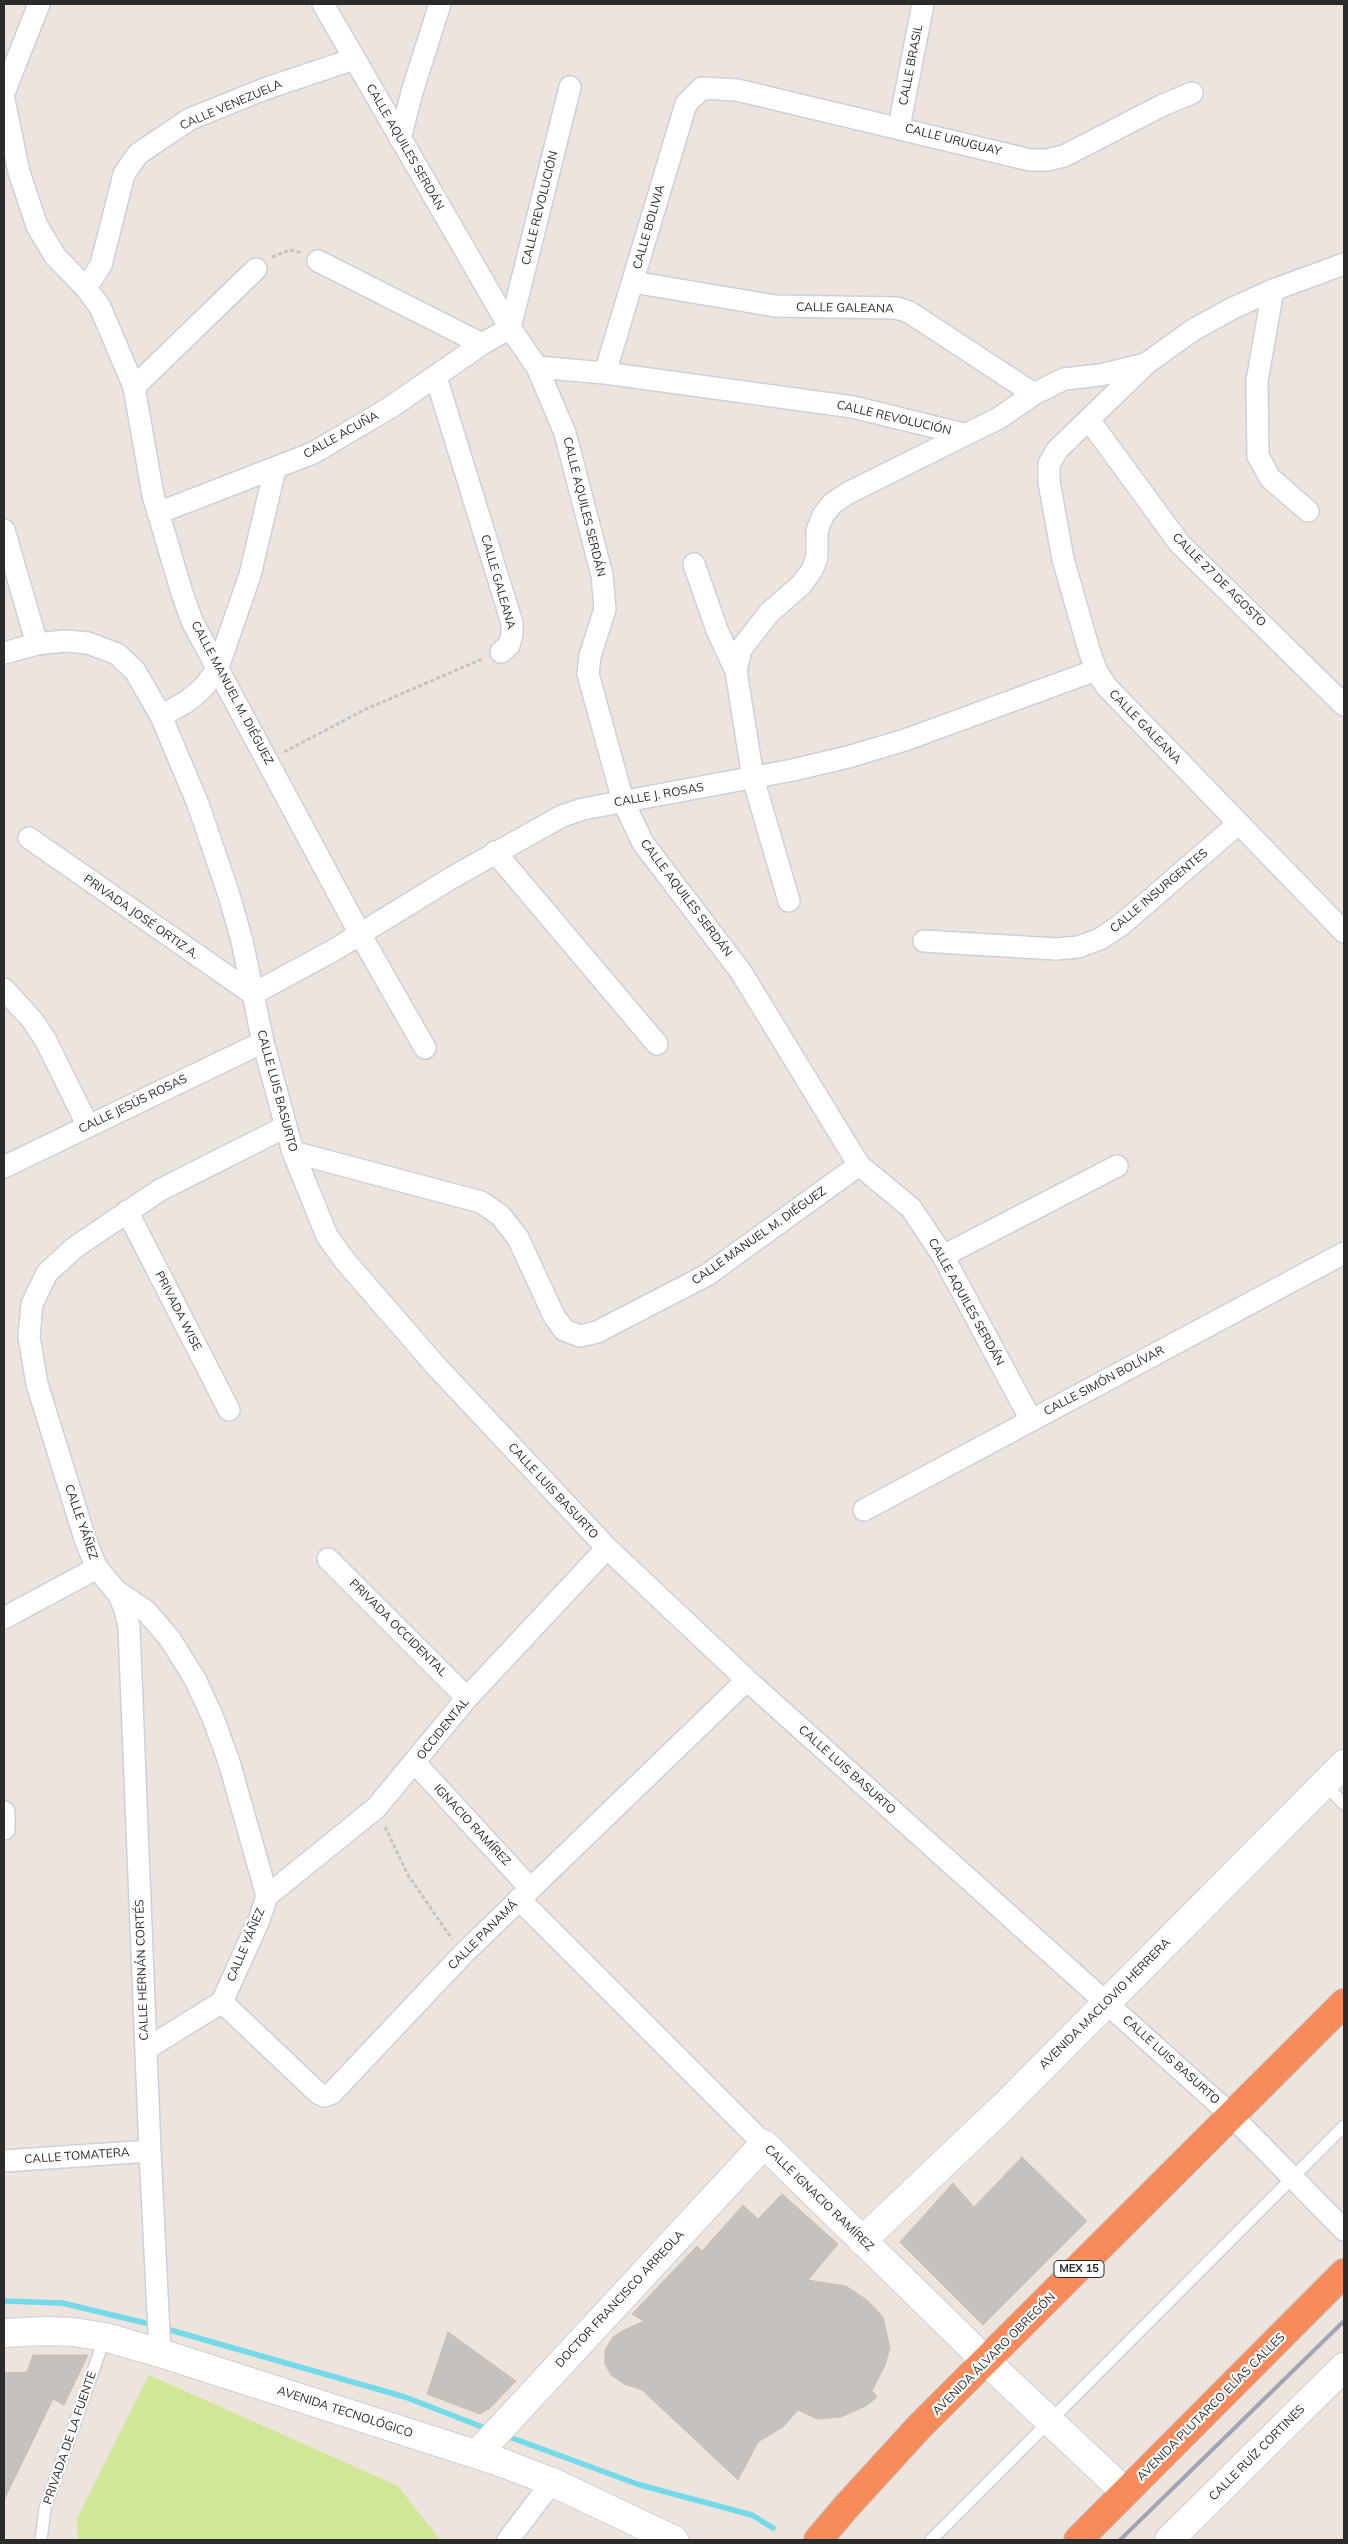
<!DOCTYPE html>
<meta charset="utf-8">
<style>
body{margin:0}
#map{position:relative;width:1348px;height:2544px;overflow:hidden;background:#ece4dd;font-family:Mulish,sans-serif}
canvas{display:block}
.frame{position:absolute;inset:0;border:5px solid #2b2b2b;pointer-events:none}
</style>
<div id="map">
<canvas width="1348" height="2544"></canvas>
<div class="frame"></div>
</div>
<script>
const c = document.querySelector('canvas').getContext('2d');
c.lineJoin = 'round';
function fill(path, color) {
  c.fillStyle = color;
  c.fill(path, 'evenodd');
}
function shape(rows) {
  const path = new Path2D();
  for (const r of rows) {
    path.moveTo(r[0], r[1]);
    for (let i = 2; i < r.length; i += 2) path.lineTo(r[i], r[i + 1]);
  }
  return path;
}
function trace(path, color, width, dash) {
  c.strokeStyle = color;
  c.lineWidth = width;
  c.lineCap = dash ? 'butt' : 'round';
  c.setLineDash(dash || []);
  c.stroke(path);
}
function drawText(font, color, halo, rows, align = 'center') {
  c.font = font + ' Mulish,sans-serif';
  c.lineWidth = 4.5;
  c.setLineDash([]);
  c.textBaseline = 'middle';
  c.strokeStyle = halo;
  c.fillStyle = color;
  for (const [text, x, y, turn = 0] of rows) {
    c.save();
    c.translate(x, y);
    c.rotate((+turn || 0) * Math.PI / 180);
    c.textAlign = isNaN(turn) ? turn : align;
    if (halo) c.strokeText(text, 0, 0);
    c.fillText(text, 0, 0);
    c.restore();
  }
}
fill(shape([
 [149,2375,398,2486,440,2540,78,2540,77,2519]
]), '#d0e798');
trace(shape([
 [4,2301,62,2303,154,2325],
 [163,2328,405,2397,490,2430],
 [504,2435,640,2485,752,2515,773,2528]
]), '#74daea', 5.5);
const building = shape([
 [1022,2157,1087,2221,983,2325,900,2242,953,2183,974,2207,1022,2157],
 [782,2194,838,2244,808,2280,846,2286,867,2300,883,2317,890,2348,885,2365,872,2391,877,2397,866,2406,841,2417,817,2419,798,2410,783,2427,758,2442,738,2480,642,2390,624,2384,611,2375,605,2364,605,2350,613,2337,620,2332,644,2321,632,2314,697,2246,702,2251,743,2205,758,2219,782,2194],
 [448,2332,516,2381,489,2409,480,2414,427,2394,448,2332],
 [33,2355,88,2355,64,2405,53,2399,4,2500,4,2373,27,2372,33,2355]
]);
fill(building, '#c7c1bd');
trace(building, '#c7bfb7', 1);
const lane = shape([
 [1324,1784,1344,1804],
 [41,2540,45,2508,105,2337],
 [931,2540,1344,2126]
]);
const street = shape([
 [323,4,510,328,537,367,565,433,602,575,605,609,590,656,588,674,623,801,643,843,741,972,859,1165,911,1208,943,1256,1031,1420],
 [4,93,39,4],
 [4,100,19,172,37,226,55,256,86,288,100,307,134,387,153,495,182,593,192,621,360,934,425,1048],
 [899,127,923,4],
 [400,139,412,92,440,4],
 [318,261,482,344],
 [1344,264,1273,290,1233,308,1193,330,1147,363,1057,450,1049,464,1049,482,1063,559,1089,650,1096,670,1106,686,1344,932],
 [633,282,775,306,897,308,909,312,1034,394],
 [86,288,101,265,124,174,138,154,190,119,267,88,354,59],
 [1273,290,1257,381,1258,456,1270,478,1308,511],
 [537,367,605,373,853,407,963,434],
 [605,373,686,104,702,88,737,90,1030,160,1047,160,1064,156,1163,105,1192,93],
 [436,377,512,623,512,635,509,645,501,652],
 [134,387,256,269],
 [1089,420,1180,544,1344,705],
 [158,513,313,453,391,407,482,344,510,328,570,87],
 [4,530,37,644],
 [694,564,717,630,736,671],
 [4,653,37,644,65,641,88,643,117,654,135,671,161,716,198,804,229,895,242,941,263,1042,293,1152,327,1236,345,1261,436,1366,607,1548,747,1680,1231,2115,1344,2230],
 [161,716,186,702,202,689,217,670,250,575,275,469],
 [29,838,253,994,334,950,453,877,562,816,583,809,793,770,848,757,905,740,1096,670],
 [495,852,657,1044],
 [789,901,753,778,736,671,741,649,769,613,801,585,812,570,817,557,817,531,823,515,833,503,848,493,999,418,1034,394,1064,379,1100,375,1146,364],
 [924,941,1056,949,1078,947,1100,939,1121,925,1238,824],
 [4,989,33,1021,46,1041,88,1126],
 [293,1152,481,1202,500,1215,518,1238,554,1316,564,1330,580,1336,597,1332,707,1275,859,1165],
 [4,1167,263,1042],
 [127,1211,229,1410],
 [943,1256,1117,1166],
 [864,1510,1344,1253],
 [328,1559,467,1698],
 [117,1591,125,1609,129,1627,150,2151,160,2353],
 [4,1618,97,1568],
 [415,1763,530,1888],
 [4,1812,4,1829],
 [267,1896,376,1808,467,1698,607,1548],
 [519,1899,764,2144],
 [222,2002,318,2093,325,2096,332,2093,464,1953,747,1680],
 [146,2049,222,2002,259,1920,267,1896,229,1762,213,1718,195,1679,170,1639,146,1611,116,1591,97,1568,86,1542,37,1384,29,1337,32,1304,47,1273,74,1248,160,1190,285,1127],
 [4,2161,150,2151],
 [508,2540,552,2482]
]);
const secondary = shape([
 [862,2241,1003,2107,1344,1764],
 [4,2333,45,2331,73,2332,105,2337,160,2353,500,2462,552,2482,674,2540],
 [477,2454,764,2144,987,2362,1125,2492],
 [1169,2540,1344,2367]
]);
const highway = shape([
 [818,2540,846,2507,920,2426,1344,2003],
 [1078,2540,1344,2273]
]);
trace(lane, '#cbd1dc', 14);
trace(street, '#cbd1dc', 24);
trace(secondary, '#cbd1dc', 30);
trace(highway, '#c4c4c4', 30);
trace(shape([
 [272,257,290,250,302,253],
 [284,752,364,710,482,659],
 [385,1827,408,1875,452,1939]
]), '#c4c4c4', 3, [4, 2.5]);
trace(lane, '#fff', 11);
trace(street, '#fff', 21);
trace(secondary, '#fff', 28);
trace(highway, '#f88b5c', 28);
trace(shape([
 [1120,2540,1344,2321]
]), '#a0a5b4', 4);
for (const [x, y, w] of [
 [1079,2269,50]
]) {
  const box = new Path2D();
  box.roundRect(x - w / 2, y - 8.5, w, 17, 4);
  c.fillStyle = '#fff';
  c.fill(box);
  trace(box, '#2b2b2b', 1);
}
drawText('bold 11px', '#2b2b2b', null, [
 ["MEX 15",1079,2269]
]);
drawText('12px', '#2b2b2b', '#fff', [
 ["CALLE BRASIL",911,65,-79],
 ["CALLE VENEZUELA",231,105,-23],
 ["CALLE URUGUAY",953,140,14],
 ["CALLE AQUILES SERDÁN",405,147,60],
 ["CALLE REVOLUCIÓN",540,208,-76],
 ["CALLE BOLIVIA",649,227,-74],
 ["CALLE GALEANA",845,308,1],
 ["CALLE REVOLUCIÓN",894,418,13],
 ["CALLE ACUÑA",341,435,-29],
 ["CALLE AQUILES SERDÁN",584,507,76],
 ["CALLE 27 DE AGOSTO",1219,580,45],
 ["CALLE GALEANA",498,582,74],
 ["CALLE MANUEL M. DIÉGUEZ",232,693,62],
 ["CALLE GALEANA",1145,727,46],
 ["CALLE J. ROSAS",659,795,-10],
 ["CALLE INSURGENTES",1159,891,-40],
 ["CALLE AQUILES SERDÁN",686,898,53],
 ["PRIVADA JOSÉ ORTIZ A.",141,917,35],
 ["CALLE LUIS BASURTO",277,1091,75],
 ["CALLE JESÚS ROSAS",133,1104,-26],
 ["CALLE MANUEL M. DIÉGUEZ",759,1236,-35],
 ["CALLE AQUILES SERDÁN",966,1302,61],
 ["PRIVADA WISE",178,1311,63],
 ["CALLE SIMÓN BOLÍVAR",1104,1381,-28],
 ["CALLE LUIS BASURTO",553,1491,47],
 ["CALLE YÁÑEZ",81,1522,71],
 ["PRIVADA OCCIDENTAL",398,1628,45],
 ["OCCIDENTAL",443,1729,-51],
 ["CALLE LUIS BASURTO",847,1770,42],
 ["IGNACIO RAMÍREZ",472,1825,47],
 ["CALLE PANAMÁ",483,1935,-45],
 ["CALLE YÁÑEZ",246,1945,-67],
 ["CALLE HERNÁN CORTÉS",142,1970,-92],
 ["AVENIDA MACLOVIO HERRERA",1105,2004,-45],
 ["CALLE LUIS BASURTO",1171,2060,42],
 ["CALLE TOMATERA",77,2156,-4],
 ["CALLE IGNACIO RAMÍREZ",819,2198,44],
 ["DOCTOR FRANCISCO ARREOLA",620,2299,-47],
 ["AVENIDA ÁLVARO OBREGÓN",994,2354,-45],
 ["AVENIDA PLUTARCO ELÍAS CALLES",1211,2407,-45],
 ["AVENIDA TECNOLÓGICO",345,2412,18],
 ["PRIVADA DE LA FUENTE",70,2438,-71],
 ["CALLE RUÍZ CORTINES",1257,2453,-45]
]);
</script>
